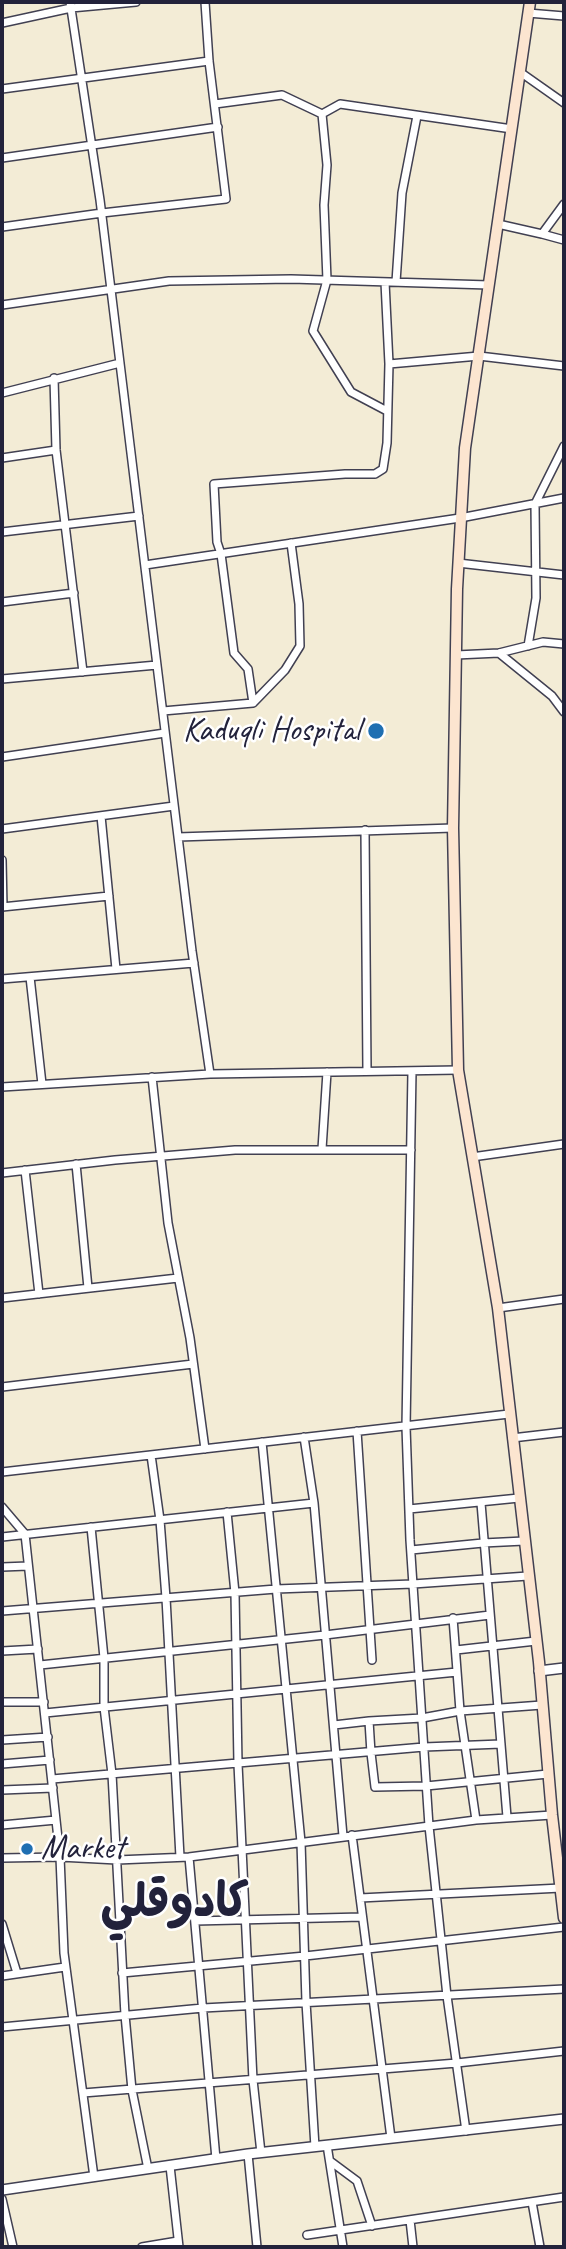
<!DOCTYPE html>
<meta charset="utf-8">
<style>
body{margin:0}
#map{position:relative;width:566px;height:2249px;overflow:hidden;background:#f3ecd6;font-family:Caveat,sans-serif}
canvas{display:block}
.frame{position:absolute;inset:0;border:4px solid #22223b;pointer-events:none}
</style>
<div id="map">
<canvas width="566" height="2249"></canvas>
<div class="frame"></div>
</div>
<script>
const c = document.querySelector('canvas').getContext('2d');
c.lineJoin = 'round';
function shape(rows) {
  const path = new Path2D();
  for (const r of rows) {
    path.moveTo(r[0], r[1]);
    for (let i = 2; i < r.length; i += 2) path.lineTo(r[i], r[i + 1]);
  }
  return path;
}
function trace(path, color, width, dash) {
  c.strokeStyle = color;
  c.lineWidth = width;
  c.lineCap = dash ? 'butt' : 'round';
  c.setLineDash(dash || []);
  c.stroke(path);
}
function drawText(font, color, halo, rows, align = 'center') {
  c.font = font + ' Caveat,"Playpen Sans Arabic",sans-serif';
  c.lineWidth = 5;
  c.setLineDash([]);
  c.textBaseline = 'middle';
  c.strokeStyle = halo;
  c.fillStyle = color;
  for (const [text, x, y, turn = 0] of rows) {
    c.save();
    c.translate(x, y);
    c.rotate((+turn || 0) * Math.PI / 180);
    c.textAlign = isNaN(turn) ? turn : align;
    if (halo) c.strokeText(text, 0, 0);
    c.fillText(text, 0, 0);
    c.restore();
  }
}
const minor = shape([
 [70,2,100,200,192,951,210,1074],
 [528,13,564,16],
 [2,23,71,8,136,2],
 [520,72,564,103],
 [2,89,209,61],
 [215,104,282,95,322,114,340,104,512,129],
 [322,114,327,165,324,205,327,280,313,331,351,392,387,411],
 [2,158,218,127],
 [498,224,542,234,564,204],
 [2,227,102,213,226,199,209,61,205,2],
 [542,234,564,240],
 [385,282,389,364],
 [396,282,402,193,417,116],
 [2,305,169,281,291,279,489,285],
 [54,378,56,450,83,672],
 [2,393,120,363],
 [2,458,56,450],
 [2,532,139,516],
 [458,563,564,575],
 [145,565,460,518,564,498],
 [2,602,74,593],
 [528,646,536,598,535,504,564,446],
 [499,653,552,696,564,712],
 [456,655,499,653,543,642,564,644],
 [2,679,157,665],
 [253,703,248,669,234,653,221,554,217,542,214,484,345,474,375,474,383,469,387,443,389,364,479,356,564,366],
 [163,711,253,703,285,670,300,646,299,604,291,543],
 [2,757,165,733],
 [101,816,116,969],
 [2,829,174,806],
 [365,830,367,1071],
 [178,837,453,828],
 [2,860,3,907],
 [2,907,109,896],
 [30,977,42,1084],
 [2,979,194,963],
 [412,1071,406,1427,410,1540,429,1826,447,1996,466,2131],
 [152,1077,168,1223,190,1338,205,1449],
 [2,1087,210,1074,458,1070],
 [322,1149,327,1072],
 [472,1157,564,1144],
 [76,1164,88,1288],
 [25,1170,39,1294],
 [2,1173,115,1160,235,1150,411,1150],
 [2,1298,178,1278],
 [498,1308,564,1299],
 [2,1387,193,1364],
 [357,1431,372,1660],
 [304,1437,314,1503,343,1836],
 [512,1438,564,1432],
 [262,1442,301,1842,306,2002,315,2147],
 [151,1455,160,1520,166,1598,180,1857],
 [2,1472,509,1414],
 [481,1503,507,1817],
 [2,1507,25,1534,60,1857,64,1953,94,2177],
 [409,1509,519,1498],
 [227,1512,235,1593,238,1764,253,2080,261,2153],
 [91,1527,104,1658,104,1707,112,1774,125,2015,132,2090,148,2169],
 [2,1537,314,1503],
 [411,1550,483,1543,524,1541],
 [2,1567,28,1566],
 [2,1611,276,1589,413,1584,528,1576],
 [453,1618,460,1711,476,1820],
 [456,1650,536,1641],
 [2,1651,38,1649],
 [40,1665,325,1635,490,1615],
 [2,1702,44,1702],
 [542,1705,460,1711,422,1718,369,1721,371,1753,375,1787,426,1786,548,1774],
 [45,1713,457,1672],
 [334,1725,369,1721],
 [2,1740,48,1737],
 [2,1764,50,1760],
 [52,1779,424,1747,501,1744],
 [2,1790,53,1788],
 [2,1825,56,1820],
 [352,1835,391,2138],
 [189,1857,216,2159],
 [2,1858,60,1857,117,1860,189,1857,476,1820,552,1815],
 [360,1898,561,1888],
 [195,1921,362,1917],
 [2,1924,17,1973],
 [122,1973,305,1956,564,1927],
 [2,1976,65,1967],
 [2,2027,203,2008,564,1989],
 [83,2093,457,2063,564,2051],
 [327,2145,343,2247],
 [248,2154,257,2247],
 [330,2161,357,2181,372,2226],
 [170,2166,179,2247],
 [2,2199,13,2247],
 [532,2202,540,2247],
 [410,2220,413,2247],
 [307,2235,564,2197],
 [142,2247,178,2241]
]);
const tertiary = shape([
 [539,1671,564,1668],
 [2,2190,248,2154,564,2119]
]);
const secondary = shape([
 [530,2,465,448,457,589,453,828,458,1070,498,1308,539,1662,552,1815,564,1918]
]);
trace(minor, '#414052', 10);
trace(tertiary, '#414052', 12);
trace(secondary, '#414052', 13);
trace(minor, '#fff', 7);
trace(tertiary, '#fff', 9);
trace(secondary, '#fce5d0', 10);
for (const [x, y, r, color] of [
 [376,731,9,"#1f6fb2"],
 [27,1849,7,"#1f6fb2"]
]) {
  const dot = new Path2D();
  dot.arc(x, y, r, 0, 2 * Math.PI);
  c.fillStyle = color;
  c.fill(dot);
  trace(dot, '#fff', 2.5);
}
drawText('33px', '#22223b', '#fff', [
 ["Kaduqli Hospital",360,731],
 ["Market",41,1849,"left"]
], 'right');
drawText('bold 47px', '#22223b', '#fff', [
 ["كادوقلي",175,1904]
]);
</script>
